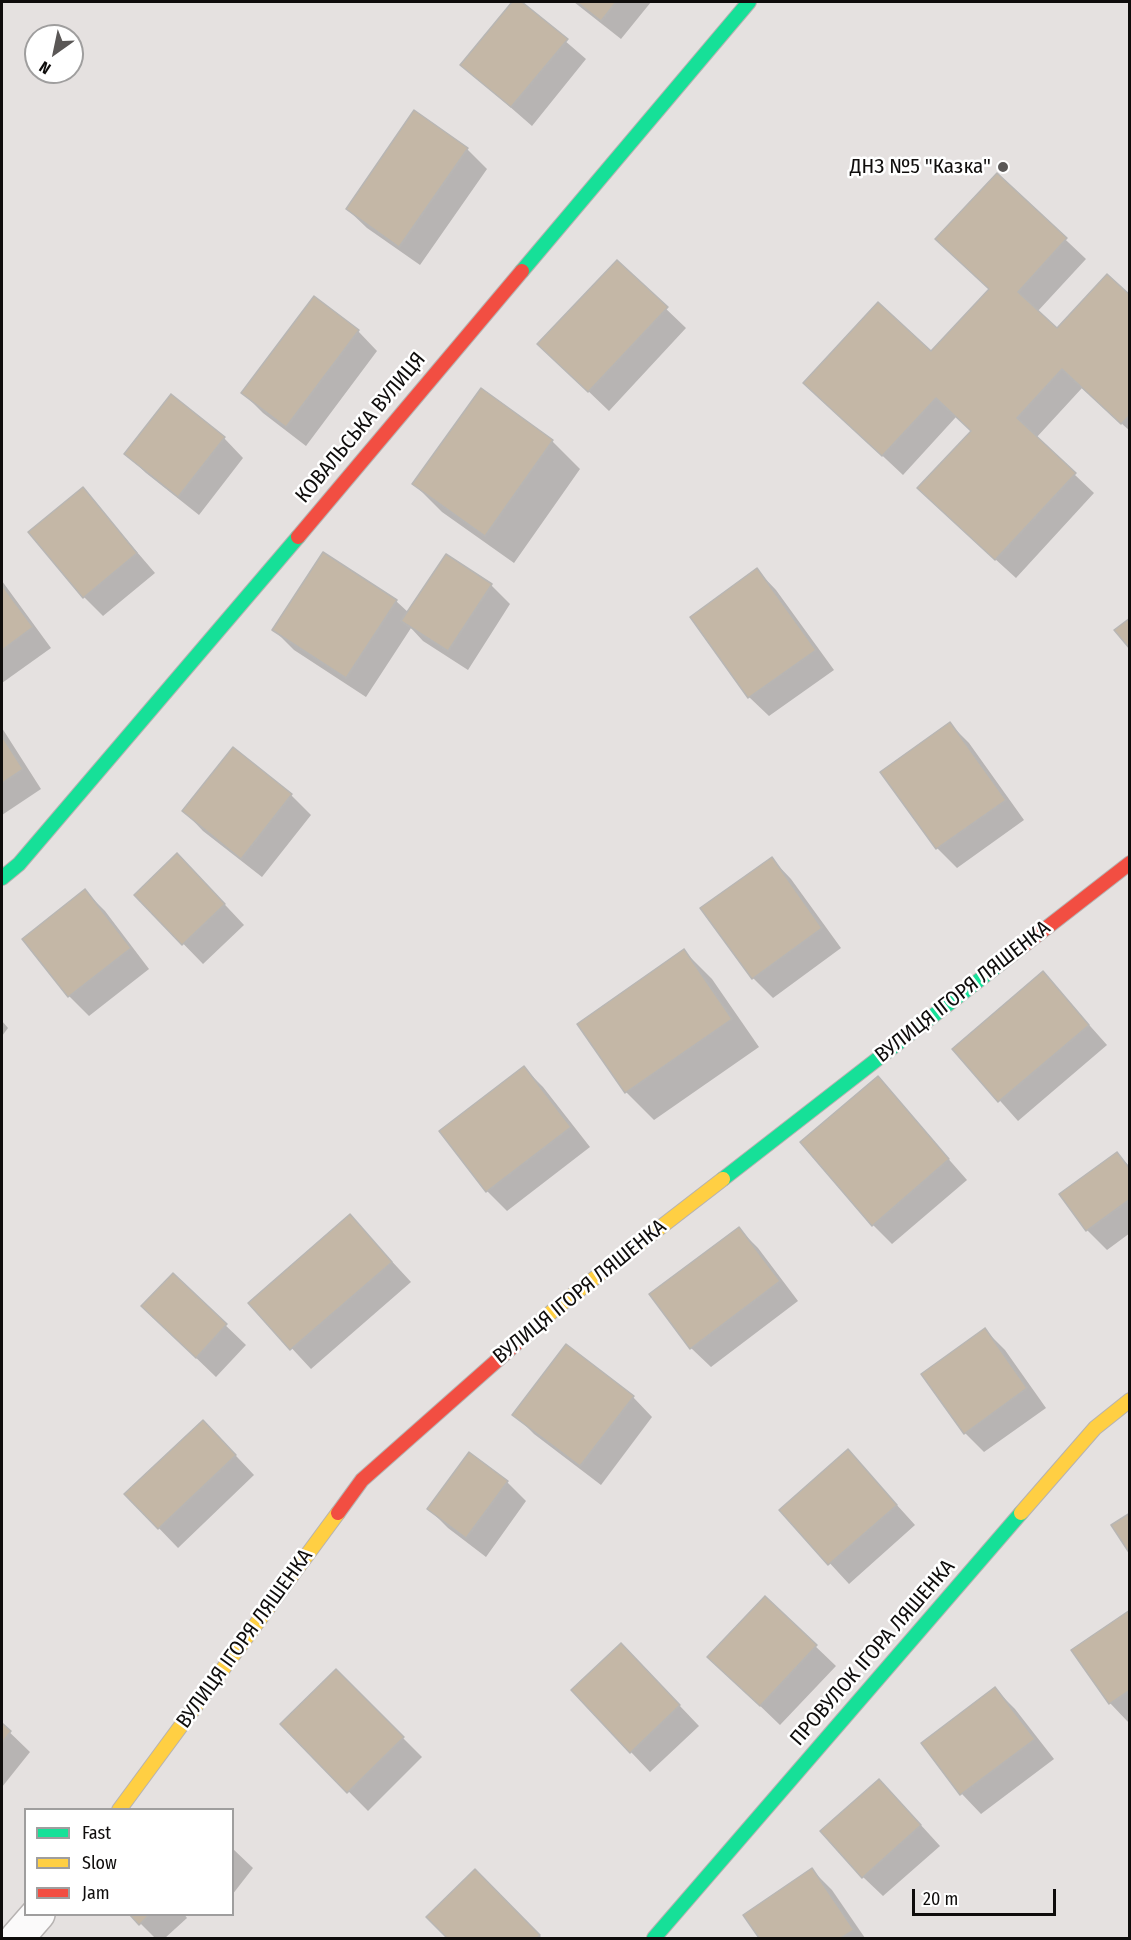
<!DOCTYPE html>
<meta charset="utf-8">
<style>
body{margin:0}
#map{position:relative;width:1131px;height:1940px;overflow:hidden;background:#e5e1e0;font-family:"Fira Sans Condensed",sans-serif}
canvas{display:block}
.frame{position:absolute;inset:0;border:3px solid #0f0d0c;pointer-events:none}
.legend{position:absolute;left:24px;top:1808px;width:210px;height:108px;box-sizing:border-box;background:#fff;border:2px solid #9f9e9e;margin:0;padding:8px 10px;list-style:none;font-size:18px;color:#0f0d0c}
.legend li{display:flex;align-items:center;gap:12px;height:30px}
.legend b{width:30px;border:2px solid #9f9e9e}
.north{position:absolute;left:24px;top:24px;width:60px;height:60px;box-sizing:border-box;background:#fff;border:2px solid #9f9e9e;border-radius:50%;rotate:213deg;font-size:16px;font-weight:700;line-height:24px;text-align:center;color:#0f0d0c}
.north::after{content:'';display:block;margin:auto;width:21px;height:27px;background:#5a5756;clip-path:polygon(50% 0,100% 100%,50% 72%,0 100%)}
.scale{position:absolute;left:912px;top:1889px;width:144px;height:27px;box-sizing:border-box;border:3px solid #0f0d0c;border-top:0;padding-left:8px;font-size:18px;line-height:21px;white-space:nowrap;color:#0f0d0c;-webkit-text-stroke:4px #fff;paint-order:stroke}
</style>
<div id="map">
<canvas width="1131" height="1940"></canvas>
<div class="frame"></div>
<ul class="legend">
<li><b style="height:8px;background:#16e098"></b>Fast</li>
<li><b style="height:8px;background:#ffcf43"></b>Slow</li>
<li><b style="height:8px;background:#f24e42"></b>Jam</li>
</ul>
<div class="north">N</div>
<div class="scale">20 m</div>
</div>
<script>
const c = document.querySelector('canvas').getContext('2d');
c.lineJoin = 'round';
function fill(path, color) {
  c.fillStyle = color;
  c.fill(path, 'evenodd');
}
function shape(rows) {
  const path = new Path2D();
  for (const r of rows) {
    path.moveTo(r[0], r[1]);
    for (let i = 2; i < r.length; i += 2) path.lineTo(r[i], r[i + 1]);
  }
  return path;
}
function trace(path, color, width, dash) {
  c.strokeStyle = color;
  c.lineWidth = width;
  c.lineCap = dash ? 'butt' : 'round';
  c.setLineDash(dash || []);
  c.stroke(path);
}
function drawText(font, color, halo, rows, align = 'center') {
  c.font = font + ' "Fira Sans Condensed",sans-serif';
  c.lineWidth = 5;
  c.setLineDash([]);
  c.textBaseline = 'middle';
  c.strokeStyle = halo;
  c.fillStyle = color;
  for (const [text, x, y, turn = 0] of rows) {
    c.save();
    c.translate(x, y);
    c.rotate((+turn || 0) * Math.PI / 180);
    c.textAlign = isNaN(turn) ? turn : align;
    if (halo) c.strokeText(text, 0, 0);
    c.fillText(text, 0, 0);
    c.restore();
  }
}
fill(shape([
 [514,2,520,2,586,59,532,126,462,65],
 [574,2,651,2,621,39],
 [415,112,467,149,487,169,420,265,367,228,347,209],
 [997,175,1086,259,1037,312,1057,330,1130,297,1130,431,1082,388,1036,438,1094,493,1016,578,939,508,972,431,956,417,903,475,805,383,931,354,991,290],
 [617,262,686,328,609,411,559,363],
 [358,331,377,351,306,446,263,413,243,393],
 [481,390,552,441,580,469,514,563,442,512,414,484],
 [224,438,243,458,199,515,146,473,126,454],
 [83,489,155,573,103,616,84,597],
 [757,570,776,590,834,670,769,716,749,697],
 [2,581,51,648,2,683],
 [491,585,510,604,468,670,423,641,411,628,366,697,294,650,274,630,396,601,409,613],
 [950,724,969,743,1024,820,957,868,937,848,882,772],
 [2,728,41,789,2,815],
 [233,749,291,795,311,815,262,877,203,831,184,811],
 [772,859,791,879,841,948,773,998,753,978],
 [197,875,244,925,203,964,136,895],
 [85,891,105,911,149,969,89,1016,69,996],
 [684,951,712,979,759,1047,654,1120,626,1092,579,1024],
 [1043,973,1107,1045,1018,1121,954,1049],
 [2,1021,8,1028,2,1036],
 [524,1068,543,1087,590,1147,507,1211,487,1191,441,1131],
 [877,1078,967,1180,892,1244,873,1225],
 [1117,1154,1130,1167,1130,1233,1107,1250,1087,1230],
 [350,1216,411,1282,311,1369,250,1303],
 [739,1229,758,1248,798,1301,711,1367,691,1348],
 [173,1275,246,1345,216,1377,163,1326],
 [985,1330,1005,1350,1046,1408,984,1452,965,1433],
 [633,1397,652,1417,601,1485,534,1434,514,1414],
 [222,1441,254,1475,178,1548,126,1494],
 [848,1451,915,1525,849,1584,781,1510],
 [507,1482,526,1501,486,1557,448,1528,429,1509],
 [765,1598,836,1666,780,1725,729,1676],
 [1130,1611,1130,1723,1129,1723,1110,1703],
 [640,1664,699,1726,650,1772,631,1752],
 [336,1671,422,1757,368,1811,282,1724],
 [995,1689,1015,1709,1054,1759,981,1814,962,1794,923,1743],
 [2,1725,30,1752,2,1787],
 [898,1800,940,1846,883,1896,863,1877],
 [232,1848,253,1868,232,1895],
 [812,1870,832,1890,865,1938,760,1938,745,1915],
 [475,1871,542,1938,449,1938,428,1917],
 [131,1914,184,1914,187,1918,165,1938,155,1938]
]), '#0003');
const building = shape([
 [512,2,522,2,568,39,511,107,460,65,512,2],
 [577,2,616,2,601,21,577,2],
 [414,110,468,148,399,247,346,209,414,110],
 [997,173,1067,238,1018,292,1057,328,1107,274,1130,295,1130,415,1121,424,1062,369,1017,418,1076,473,995,560,917,488,971,431,936,398,882,456,803,383,878,302,931,351,989,289,935,239,997,173],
 [617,260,668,307,588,392,537,344,617,260],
 [314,296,359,330,286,427,241,393,314,296],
 [481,388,553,440,485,536,412,484,481,388],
 [171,394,225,437,178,497,124,454,171,394],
 [83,487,137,553,83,598,28,532,83,487],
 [323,552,397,600,346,678,272,630,323,552],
 [446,554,492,584,448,651,401,621,446,554],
 [757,568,816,650,748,698,690,617,757,568],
 [2,585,33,627,2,650,2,585],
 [1130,618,1130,649,1114,630,1130,618],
 [950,722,1006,800,936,849,880,772,950,722],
 [2,736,23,769,2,783,2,736],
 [233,747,292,794,241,859,182,811,233,747],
 [177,853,225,904,182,945,134,895,177,853],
 [772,857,822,928,752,979,700,908,772,857],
 [85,889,131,948,68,997,22,939,85,889],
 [684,949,732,1019,625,1093,577,1024,684,949],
 [1043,971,1089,1025,998,1102,952,1049,1043,971],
 [524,1066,571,1127,486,1192,439,1131,524,1066],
 [878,1076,949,1159,872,1226,800,1142,878,1076],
 [1117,1152,1130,1169,1130,1199,1086,1231,1059,1194,1117,1152],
 [350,1214,392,1262,290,1350,248,1303,350,1214],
 [739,1227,780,1281,690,1349,649,1294,739,1227],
 [173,1273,227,1324,196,1358,141,1306,173,1273],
 [985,1328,1027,1388,964,1434,921,1374,985,1328],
 [566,1344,634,1396,580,1466,512,1415,566,1344],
 [203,1420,236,1455,158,1529,124,1494,203,1420],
 [848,1449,897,1505,828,1565,779,1510,848,1449],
 [469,1452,508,1481,466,1538,427,1509,469,1452],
 [1130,1513,1130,1554,1111,1525,1130,1513],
 [765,1596,817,1645,760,1706,707,1657,765,1596],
 [1130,1610,1130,1690,1109,1704,1071,1650,1130,1610],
 [621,1643,680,1705,630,1753,571,1690,621,1643],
 [336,1669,404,1737,347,1793,280,1724,336,1669],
 [995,1687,1035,1739,960,1795,921,1743,995,1687],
 [2,1723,11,1731,2,1743,2,1723],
 [879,1779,921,1825,862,1878,820,1831,879,1779],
 [812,1868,854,1930,841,1938,759,1938,743,1915,812,1868],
 [475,1869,540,1935,537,1938,447,1938,426,1917,475,1869],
 [129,1914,150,1914,139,1925,129,1914]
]);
fill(building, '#c4b7a6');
trace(building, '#b8b6b4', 1.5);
const street = shape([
 [17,1938,38,1914]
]);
const fast = shape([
 [522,271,749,2],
 [2,878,19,864,298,537],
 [723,1179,1005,960],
 [654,1938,1021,1513]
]);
const slow = shape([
 [519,1341,556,1308,723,1179],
 [1021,1513,1095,1428,1130,1400],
 [119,1810,338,1513]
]);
const jam = shape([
 [298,537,522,271],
 [1005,960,1130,863],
 [338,1513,362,1480,519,1341]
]);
trace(street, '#b6b2b1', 36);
trace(fast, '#b6b2b1', 16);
trace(slow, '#b6b2b1', 16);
trace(jam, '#b6b2b1', 16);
trace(street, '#fbfafa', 33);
trace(fast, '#16e098', 14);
trace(slow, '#ffcf43', 14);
trace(jam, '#f24e42', 14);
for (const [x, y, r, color] of [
 [1003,167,6,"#5a5756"]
]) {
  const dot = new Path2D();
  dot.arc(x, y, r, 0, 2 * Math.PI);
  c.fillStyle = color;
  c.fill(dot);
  trace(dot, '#fff', 2);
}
drawText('21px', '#0f0d0c', '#fff', [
 ["ДНЗ №5 \"Казка\"",991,167]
], 'right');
drawText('21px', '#0f0d0c', '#fff', [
 ["КОВАЛЬСЬКА ВУЛИЦЯ",361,428,-50],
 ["ВУЛИЦЯ ІГОРЯ ЛЯШЕНКА",963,992,-38],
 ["ВУЛИЦЯ ІГОРЯ ЛЯШЕНКА",580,1292,-39],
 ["ВУЛИЦЯ ІГОРЯ ЛЯШЕНКА",245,1639,-54],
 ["ПРОВУЛОК ІГОРА ЛЯШЕНКА",873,1653,-49]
]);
</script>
